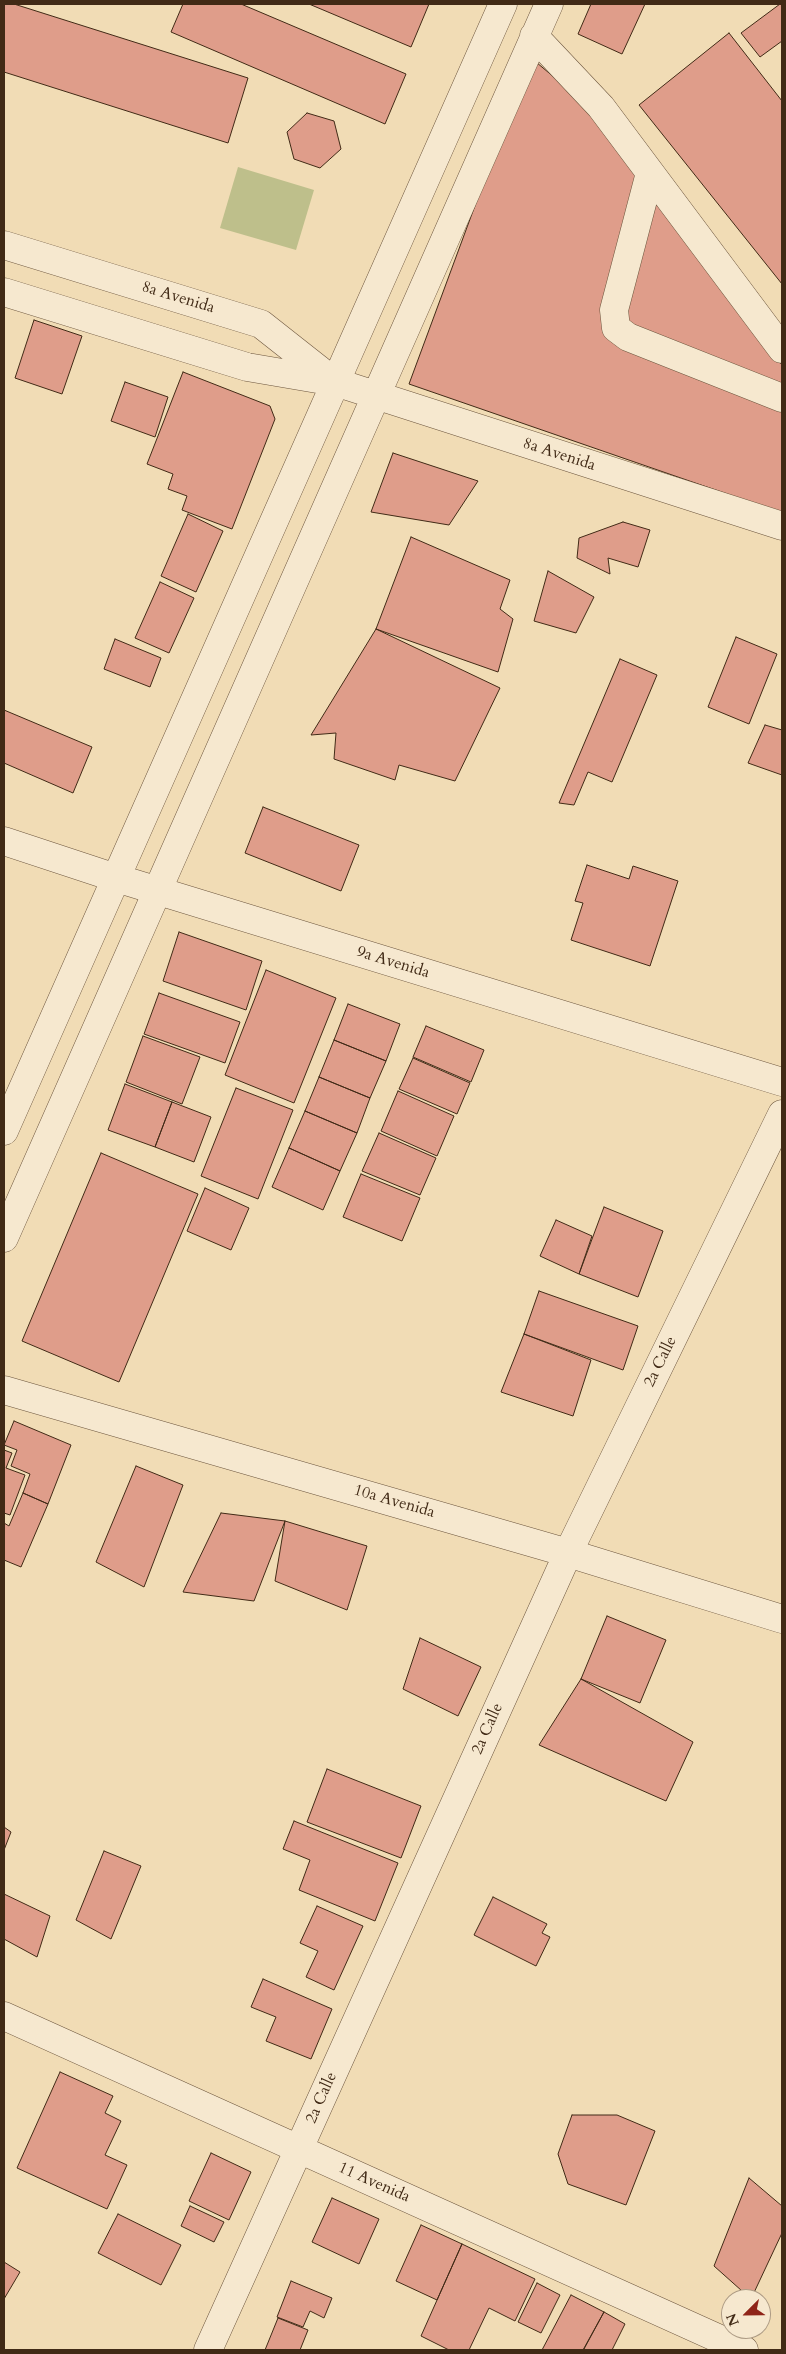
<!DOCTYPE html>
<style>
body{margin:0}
#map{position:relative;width:786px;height:2354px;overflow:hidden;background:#f1dcb5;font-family:Cardo,serif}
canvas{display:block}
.frame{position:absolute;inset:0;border:5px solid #412a16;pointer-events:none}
.north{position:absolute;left:721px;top:2289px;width:50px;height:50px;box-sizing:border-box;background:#f6e8cf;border:1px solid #ae9c85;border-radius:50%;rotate:247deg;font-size:14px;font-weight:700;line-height:20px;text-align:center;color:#412a16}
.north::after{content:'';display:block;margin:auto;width:18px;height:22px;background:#8f2418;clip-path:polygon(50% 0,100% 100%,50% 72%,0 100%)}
</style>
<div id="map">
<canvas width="786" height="2354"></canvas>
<div class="frame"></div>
<div class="north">N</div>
</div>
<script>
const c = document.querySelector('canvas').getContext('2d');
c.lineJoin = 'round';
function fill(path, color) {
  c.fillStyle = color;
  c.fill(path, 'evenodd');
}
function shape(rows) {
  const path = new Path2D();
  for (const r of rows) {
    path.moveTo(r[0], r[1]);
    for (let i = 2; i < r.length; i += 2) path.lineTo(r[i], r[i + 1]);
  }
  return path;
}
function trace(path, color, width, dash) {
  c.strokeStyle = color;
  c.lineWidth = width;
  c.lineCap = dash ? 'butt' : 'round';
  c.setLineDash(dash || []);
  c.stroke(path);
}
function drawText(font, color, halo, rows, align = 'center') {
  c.font = font + ' Cardo,serif';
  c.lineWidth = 4;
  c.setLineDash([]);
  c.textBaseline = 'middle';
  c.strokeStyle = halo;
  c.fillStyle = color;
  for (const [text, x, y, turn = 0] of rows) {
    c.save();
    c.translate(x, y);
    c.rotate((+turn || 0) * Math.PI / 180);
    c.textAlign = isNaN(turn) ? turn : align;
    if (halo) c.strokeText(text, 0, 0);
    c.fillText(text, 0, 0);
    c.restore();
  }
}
fill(shape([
 [238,167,314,190,296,250,220,228]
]), '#bebf8b');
const building = shape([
 [4,4,14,4,248,78,228,143,4,72,4,4],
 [183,4,241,4,406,74,385,124,171,32,183,4],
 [309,4,429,4,411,47,309,4],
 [591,4,645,4,622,54,578,34,591,4],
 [780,4,782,5,782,41,760,57,741,33,780,4],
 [729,33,782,101,782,284,639,105,729,33],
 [530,57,555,78,616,142,782,365,782,513,409,384,530,57],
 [307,113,334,121,341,149,320,168,294,159,287,132,307,113],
 [34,320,82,336,62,394,15,378,34,320],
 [183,372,270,406,275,419,232,529,182,510,187,496,168,489,173,474,147,464,183,372],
 [125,382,168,397,155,437,111,421,125,382],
 [393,453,478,481,449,525,371,512,393,453],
 [188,514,223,531,196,592,161,576,188,514],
 [623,522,650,530,638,567,608,558,610,574,577,558,579,538,623,522],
 [411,537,510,580,500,609,513,619,498,672,376,629,411,537],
 [548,571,594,597,576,633,534,621,548,571],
 [160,582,194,598,169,653,135,638,160,582],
 [376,629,500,688,455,781,399,765,395,780,334,759,336,733,311,735,376,629],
 [736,637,777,654,749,724,708,707,736,637],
 [115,639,161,658,150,687,104,669,115,639],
 [620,659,657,675,612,782,588,772,574,805,559,803,620,659],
 [4,710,92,747,73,793,4,763,4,710],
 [765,725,782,730,782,775,748,763,765,725],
 [263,807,359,845,341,891,245,853,263,807],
 [587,865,629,879,633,866,678,881,650,966,571,940,583,903,575,901,587,865],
 [179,932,262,961,246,1010,163,981,179,932],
 [266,970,336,998,294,1103,225,1075,266,970],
 [159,993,240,1022,225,1063,144,1034,159,993],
 [348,1004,400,1024,386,1061,334,1040,348,1004],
 [426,1026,484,1050,471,1082,413,1057,426,1026],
 [143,1036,200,1057,182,1104,126,1082,143,1036],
 [334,1040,386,1061,370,1098,319,1077,334,1040],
 [413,1058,470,1083,457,1114,399,1089,413,1058],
 [319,1077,370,1098,357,1133,305,1111,319,1077],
 [125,1084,172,1102,155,1147,108,1130,125,1084],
 [236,1088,293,1110,258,1199,201,1176,236,1088],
 [398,1091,454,1116,437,1156,381,1131,398,1091],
 [172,1102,211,1117,194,1162,155,1147,172,1102],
 [305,1111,357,1133,340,1171,289,1148,305,1111],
 [379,1133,436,1158,420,1195,362,1171,379,1133],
 [289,1148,340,1171,323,1210,272,1187,289,1148],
 [101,1153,198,1194,119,1382,22,1341,101,1153],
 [361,1174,420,1198,402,1241,343,1217,361,1174],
 [205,1188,249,1208,231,1250,187,1231,205,1188],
 [604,1207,663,1231,638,1297,579,1274,604,1207],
 [556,1220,592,1236,579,1274,540,1256,556,1220],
 [539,1291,638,1326,623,1370,524,1334,539,1291],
 [524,1334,591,1360,573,1416,501,1392,524,1334],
 [14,1421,71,1445,48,1504,23,1493,30,1474,11,1466,17,1450,4,1445,14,1421],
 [4,1450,12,1453,6,1468,25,1475,10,1515,4,1513,4,1450],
 [136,1466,183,1485,144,1587,96,1562,136,1466],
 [23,1493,48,1504,21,1567,4,1560,4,1523,9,1526,23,1493],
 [221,1513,285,1521,254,1601,183,1592,221,1513],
 [285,1521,367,1546,347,1610,275,1581,285,1521],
 [607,1616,666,1640,640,1703,581,1679,607,1616],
 [420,1638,481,1667,458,1716,403,1689,420,1638],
 [581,1679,693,1742,666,1801,539,1745,581,1679],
 [327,1769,421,1806,401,1858,307,1822,327,1769],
 [294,1821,398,1863,375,1921,299,1890,310,1860,283,1849,294,1821],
 [4,1827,11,1832,4,1850,4,1827],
 [104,1851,141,1866,111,1939,76,1920,104,1851],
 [4,1894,50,1916,37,1957,4,1939,4,1894],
 [493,1897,547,1924,542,1933,550,1937,536,1966,474,1935,493,1897],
 [317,1906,363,1926,334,1990,306,1977,318,1951,300,1943,317,1906],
 [263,1979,332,2009,311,2059,266,2041,276,2017,251,2007,263,1979],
 [60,2072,113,2096,105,2113,121,2121,105,2155,127,2165,107,2209,17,2168,60,2072],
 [572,2115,617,2115,655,2131,626,2205,568,2184,558,2154,572,2115],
 [211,2153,251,2172,229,2220,189,2201,211,2153],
 [749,2178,782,2206,782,2233,751,2299,714,2266,749,2178],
 [332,2198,379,2219,359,2264,312,2242,332,2198],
 [190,2206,224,2222,214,2242,181,2226,190,2206],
 [118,2214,181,2245,161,2285,98,2253,118,2214],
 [421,2225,462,2244,437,2300,396,2281,421,2225],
 [462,2244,535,2279,515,2321,489,2308,469,2350,449,2350,421,2336,462,2244],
 [4,2262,20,2272,4,2299,4,2262],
 [291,2281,332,2298,324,2318,310,2311,303,2327,277,2317,291,2281],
 [537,2283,560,2295,541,2333,518,2322,537,2283],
 [571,2295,604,2312,583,2350,542,2350,571,2295],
 [604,2312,625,2324,612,2350,586,2350,584,2349,604,2312],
 [278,2318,308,2330,300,2350,265,2350,278,2318]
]);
fill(building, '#df9d8a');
trace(building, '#412a16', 1);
const minor = shape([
 [534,36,601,107,782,349],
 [650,173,614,310,616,328,628,337,782,398],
 [4,245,261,324,332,380],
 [4,292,247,367,335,382,782,526],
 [4,841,116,878,782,1082],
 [4,1131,503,4],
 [4,1238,549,4],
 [4,1390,568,1553,782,1619],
 [4,2016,744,2350],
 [208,2350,568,1553,782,1114]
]);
trace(minor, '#6d563e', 29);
trace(minor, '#f6e8cf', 28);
drawText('16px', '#412a16', '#f6e8cf', [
 ["8a Avenida",178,298,17],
 ["8a Avenida",559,455,18],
 ["9a Avenida",393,963,17],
 ["2a Calle",661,1362,-64],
 ["10a Avenida",394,1502,16],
 ["2a Calle",488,1729,-66],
 ["2a Calle",322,2098,-66],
 ["11 Avenida",374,2183,24]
]);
</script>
